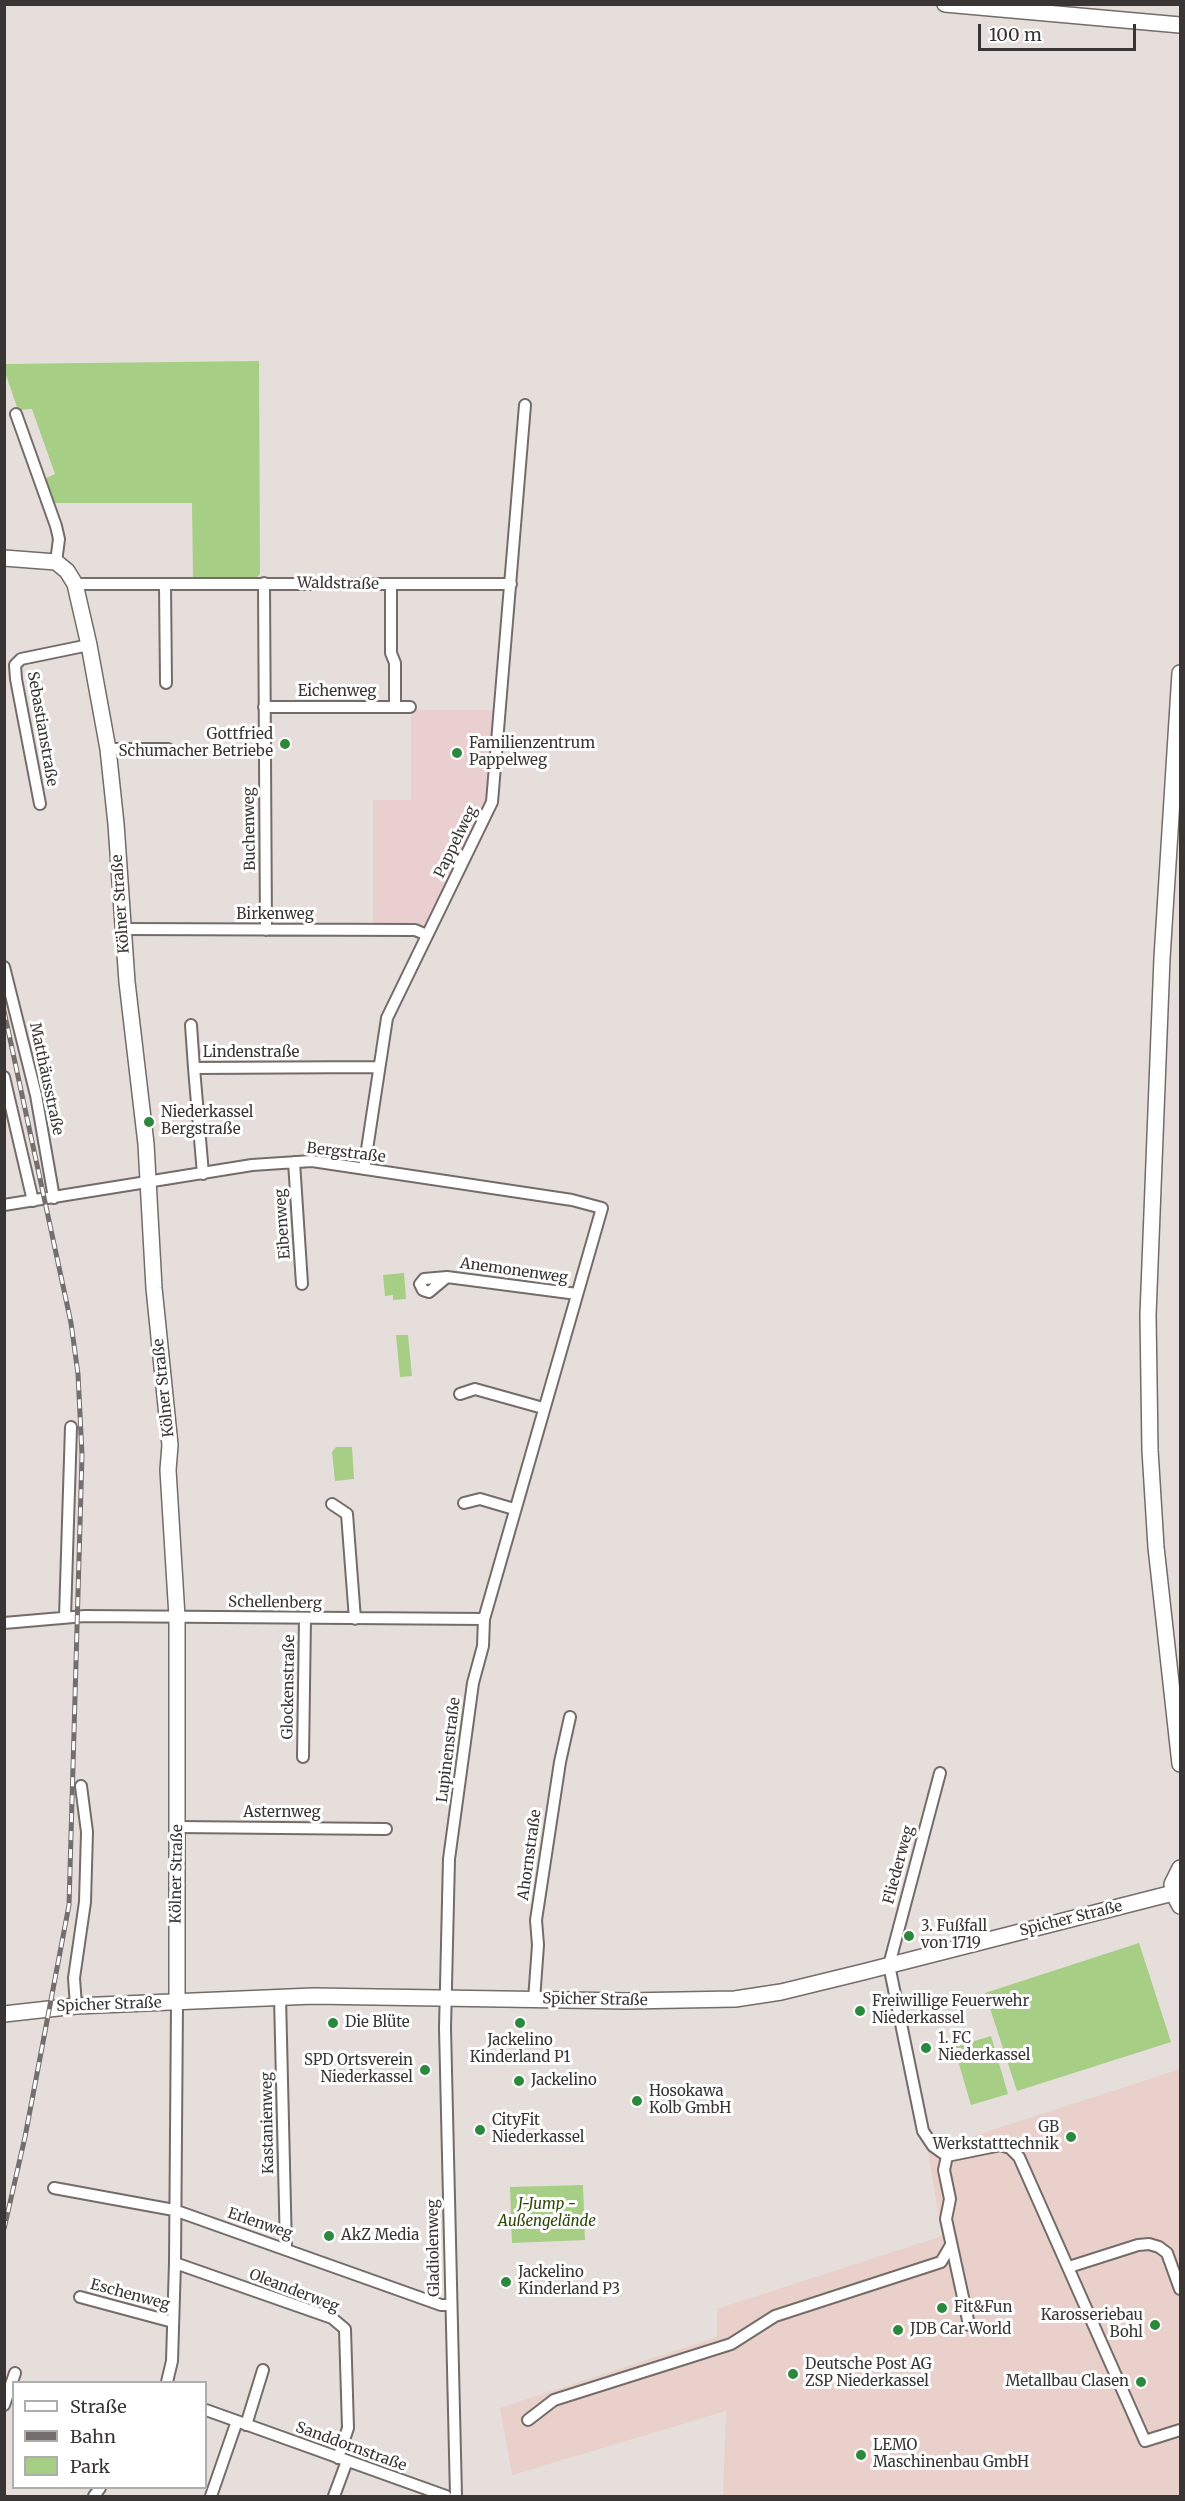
<!DOCTYPE html>
<meta charset="utf-8">
<style>
body{margin:0}
#map{position:relative;width:1185px;height:2501px;overflow:hidden;background:#e6deda;font-family:Merriweather,serif}
canvas{display:block}
.frame{position:absolute;inset:0;border:6px solid #383534;pointer-events:none}
.legend{position:absolute;left:12px;top:2381px;width:195px;height:108px;box-sizing:border-box;background:#fff;border:2px solid #afaeae;margin:0;padding:8px 10px;list-style:none;font-size:18px;color:#383534}
.legend li{display:flex;align-items:center;gap:12px;height:30px}
.legend b{width:30px;border:2px solid #afaeae}
.scale{position:absolute;left:978px;top:24px;width:158px;height:27px;box-sizing:border-box;border:3px solid #383534;border-top:0;padding-left:8px;font-size:18px;line-height:21px;white-space:nowrap;color:#383534;-webkit-text-stroke:4px #fff;paint-order:stroke}
</style>
<div id="map">
<canvas width="1185" height="2501"></canvas>
<div class="frame"></div>
<ul class="legend">
<li><b style="height:8px;background:#fff"></b>Straße</li>
<li><b style="height:8px;background:#746f6d"></b>Bahn</li>
<li><b style="height:16px;background:#a6ce84"></b>Park</li>
</ul>
<div class="scale">100 m</div>
</div>
<script>
const c = document.querySelector('canvas').getContext('2d');
c.lineJoin = 'round';
function fill(path, color) {
  c.fillStyle = color;
  c.fill(path, 'evenodd');
}
function shape(rows) {
  const path = new Path2D();
  for (const r of rows) {
    path.moveTo(r[0], r[1]);
    for (let i = 2; i < r.length; i += 2) path.lineTo(r[i], r[i + 1]);
  }
  return path;
}
function trace(path, color, width, dash) {
  c.strokeStyle = color;
  c.lineWidth = width;
  c.lineCap = dash ? 'butt' : 'round';
  c.setLineDash(dash || []);
  c.stroke(path);
}
function drawText(font, color, halo, rows, align = 'center') {
  c.font = font + ' Merriweather,serif';
  c.lineWidth = 6;
  c.setLineDash([]);
  c.textBaseline = 'middle';
  c.strokeStyle = halo;
  c.fillStyle = color;
  for (const [text, x, y, turn = 0] of rows) {
    c.save();
    c.translate(x, y);
    c.rotate((+turn || 0) * Math.PI / 180);
    c.textAlign = isNaN(turn) ? turn : align;
    if (halo) c.strokeText(text, 0, 0);
    c.fillText(text, 0, 0);
    c.restore();
  }
}
fill(shape([
 [1180,2069,1180,2496,723,2496,726,2411,512,2475,500,2408,717,2337,717,2309,942,2236,928,2151]
]), '#e9d0ca');
fill(shape([
 [411,710,496,710,489,801,429,925,373,926,373,800,411,800]
]), '#eacfd0');
fill(shape([
 [259,361,260,574,257,577,193,577,192,503,54,503,44,479,55,474,32,409,18,410,5,372,5,364],
 [404,1273,406,1299,393,1300,393,1295,385,1296,383,1275],
 [396,1335,408,1335,412,1376,400,1377],
 [336,1447,352,1447,354,1479,335,1481,332,1452],
 [1139,1943,1171,2042,1017,2091,985,1993],
 [991,2036,1008,2094,971,2105,954,2047],
 [583,2185,585,2240,512,2243,510,2187]
]), '#a6ce84');
const street = shape([
 [16,414,56,526,59,539,56,562],
 [264,583,266,930],
 [75,584,511,584],
 [165,584,166,683],
 [391,585,391,653,395,663,395,707],
 [264,707,410,707],
 [108,749,168,749],
 [40,804,16,679,15,665,21,659,89,645],
 [122,929,415,930,427,935],
 [4,967,36,1095,54,1198],
 [191,1025,194,1068],
 [4,1077,33,1201],
 [294,1162,302,1284],
 [364,1169,387,1018,492,802,525,405],
 [203,1174,194,1068,379,1067],
 [4,1205,252,1165,312,1161,572,1200,602,1208,484,1619,483,1646,473,1683,449,1859,445,2028,456,2496],
 [447,1277,429,1292,423,1290,420,1284,424,1279,447,1277,577,1294],
 [460,1394,475,1389,543,1408],
 [464,1503,480,1499,514,1509],
 [332,1504,347,1514,355,1619],
 [65,1617,71,1427],
 [4,1623,85,1616,484,1619],
 [303,1757,305,1618],
 [940,1773,889,1965,923,2131,933,2146,947,2156],
 [177,1827,386,1829],
 [280,1997,286,2249],
 [534,2000,538,1945,536,1920,560,1762,570,1717],
 [76,2006,74,1978,85,1902,87,1832,81,1786],
 [947,2156,1001,2145,1010,2148,1019,2157,1145,2441,1180,2430],
 [947,2156,944,2170,950,2199,946,2219,969,2325],
 [54,2188,174,2210,441,2305,450,2305],
 [175,2263,332,2318,345,2329,348,2428,338,2458],
 [1069,2267,1138,2245,1149,2244,1159,2247,1167,2253,1180,2289],
 [80,2297,173,2322],
 [167,2382,172,2361,175,2263,177,2003],
 [4,2405,15,2373],
 [206,2410,446,2496],
 [528,2420,554,2400,731,2344,775,2316,941,2262,951,2245],
 [246,2425,263,2370],
 [94,2496,100,2488],
 [211,2496,237,2421],
 [334,2496,347,2461]
]);
const secondary = shape([
 [945,4,1180,25],
 [4,558,56,562,67,571,75,584,89,645,108,749,116,824,127,982,146,1144,154,1288,170,1445,168,1470,177,1617,177,2003],
 [1180,673,1162,958,1148,1315,1150,1450,1156,1547,1180,1764],
 [1180,1868,1172,1884,1173,1893,1180,1906],
 [4,2014,76,2006,313,1996,627,2001,735,1999,781,1992,863,1972,1173,1893]
]);
trace(street, '#736c69', 14);
trace(secondary, '#736c69', 18);
trace(street, '#fff', 10);
trace(secondary, '#fff', 15);
const rail = shape([
 [4,1011,71,1323,78,1374,82,1455,69,1905,25,2137,4,2229]
]);
trace(rail, '#746f6d', 5);
trace(rail, '#fff', 3, [9]);
for (const [x, y, r, color] of [
 [285,744,6,"#2a893c"],
 [457,753,6,"#2a893c"],
 [149,1122,6,"#2a893c"],
 [909,1936,6,"#2a893c"],
 [860,2011,6,"#2a893c"],
 [333,2023,6,"#2a893c"],
 [520,2023,6,"#2a893c"],
 [926,2048,6,"#2a893c"],
 [425,2070,6,"#2a893c"],
 [519,2081,6,"#2a893c"],
 [637,2101,6,"#2a893c"],
 [480,2130,6,"#2a893c"],
 [1071,2137,6,"#2a893c"],
 [329,2236,6,"#2a893c"],
 [506,2282,6,"#2a893c"],
 [942,2308,6,"#2a893c"],
 [1155,2325,6,"#2a893c"],
 [898,2330,6,"#2a893c"],
 [793,2374,6,"#2a893c"],
 [1141,2382,6,"#2a893c"],
 [861,2455,6,"#2a893c"]
]) {
  const dot = new Path2D();
  dot.arc(x, y, r, 0, 2 * Math.PI);
  c.fillStyle = color;
  c.fill(dot);
  trace(dot, '#fff', 2);
}
drawText('15px', '#383534', '#fff', [
 ["Waldstraße",338,584,1],
 ["Eichenweg",337,692],
 ["Sebastianstraße",42,729,80],
 ["Buchenweg",250,829,-91],
 ["Pappelweg",456,842,-64],
 ["Kölner Straße",121,904,-94],
 ["Birkenweg",275,915],
 ["Lindenstraße",251,1053],
 ["Matthäusstraße",46,1079,78],
 ["Bergstraße",346,1153,7],
 ["Eibenweg",283,1224,-94],
 ["Anemonenweg",514,1271,8],
 ["Kölner Straße",164,1388,-96],
 ["Schellenberg",275,1603,1],
 ["Glockenstraße",289,1687,-89],
 ["Lupinenstraße",449,1750,-83],
 ["Asternweg",282,1813],
 ["Ahornstraße",530,1855,-82],
 ["Fliederweg",899,1865,-75],
 ["Kölner Straße",177,1874,-89],
 ["Spicher Straße",1071,1919,-14],
 ["Spicher Straße",595,2000,1],
 ["Spicher Straße",109,2005,-2],
 ["Kastanienweg",268,2123,-91],
 ["Erlenweg",260,2224,19],
 ["Gladiolenweg",434,2248,-91],
 ["Oleanderweg",294,2291,21],
 ["Eschenweg",130,2295,15],
 ["Sanddornstraße",351,2447,20]
]);
drawText('15px', '#383534', '#fff', [
 ["Gottfried",273,735,"right"],
 ["Schumacher Betriebe",273,752,"right"],
 ["Familienzentrum",469,744],
 ["Pappelweg",469,761],
 ["Niederkassel",161,1113],
 ["Bergstraße",161,1130],
 ["3. Fußfall",921,1927],
 ["von 1719",921,1944],
 ["Freiwillige Feuerwehr",872,2002],
 ["Niederkassel",872,2019],
 ["Die Blüte",345,2023],
 ["1. FC",938,2039],
 ["Niederkassel",938,2056],
 ["Jackelino",520,2041,"center"],
 ["Kinderland P1",520,2058,"center"],
 ["SPD Ortsverein",413,2061,"right"],
 ["Niederkassel",413,2078,"right"],
 ["Jackelino",531,2081],
 ["Hosokawa",649,2092],
 ["Kolb GmbH",649,2109],
 ["CityFit",492,2121],
 ["Niederkassel",492,2138],
 ["GB",1059,2128,"right"],
 ["Werkstatttechnik",1059,2145,"right"],
 ["AkZ Media",341,2236],
 ["Jackelino",518,2273],
 ["Kinderland P3",518,2290],
 ["Fit&Fun",954,2308],
 ["Karosseriebau",1143,2316,"right"],
 ["Bohl",1143,2333,"right"],
 ["JDB Car World",910,2330],
 ["Deutsche Post AG",805,2365],
 ["ZSP Niederkassel",805,2382],
 ["Metallbau Clasen",1129,2382,"right"],
 ["LEMO",873,2446],
 ["Maschinenbau GmbH",873,2463]
], 'left');
drawText('italic 15px', '#2a4704', '#fff', [
 ["J-Jump -",547,2205],
 ["Außengelände",547,2222]
]);
</script>
